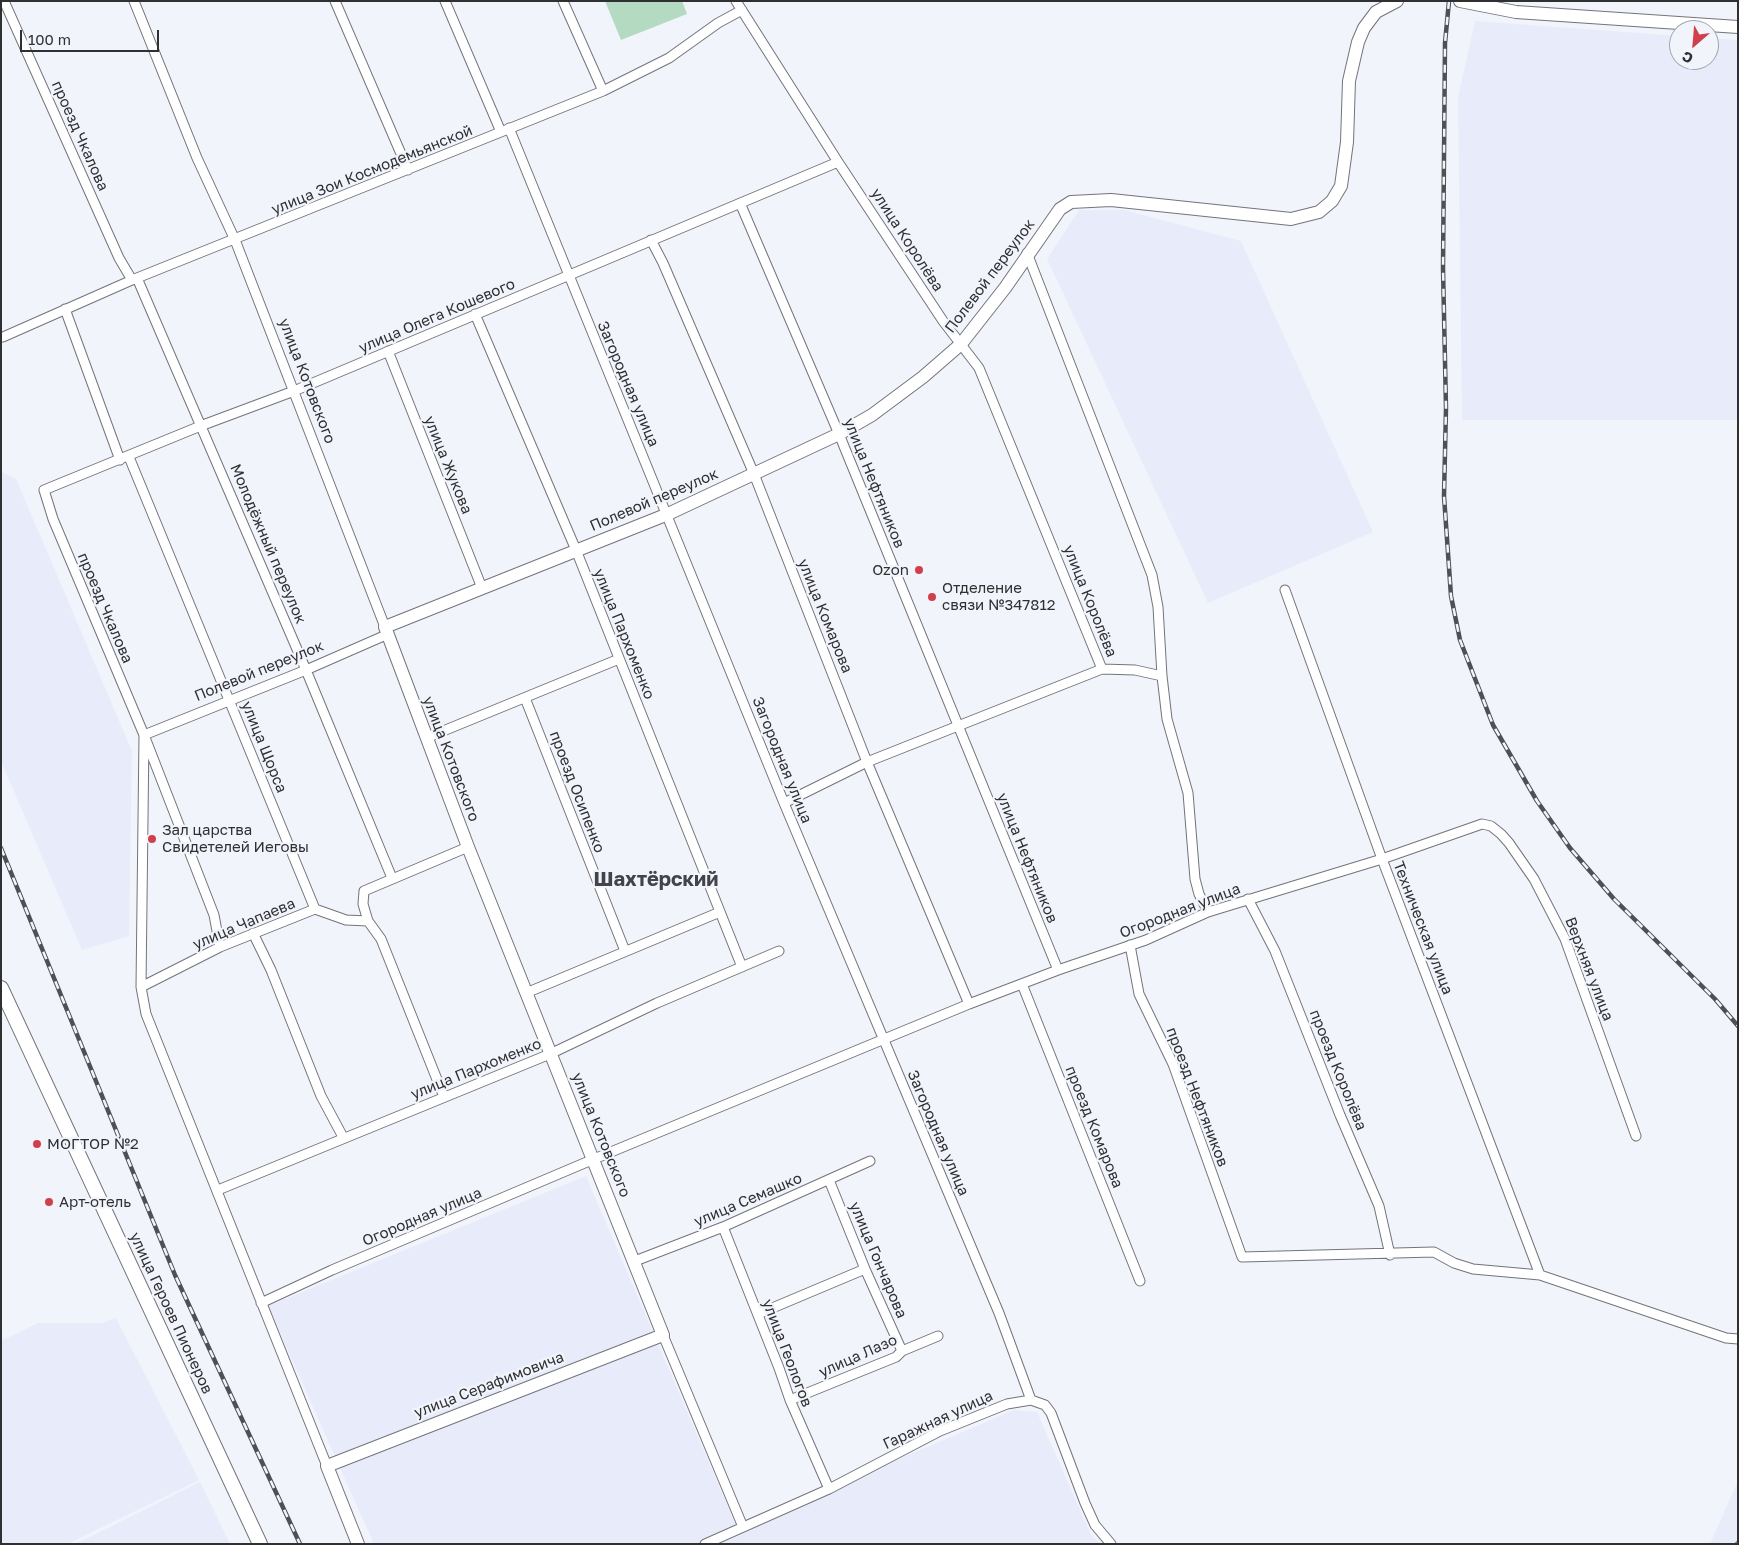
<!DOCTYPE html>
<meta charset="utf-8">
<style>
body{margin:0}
#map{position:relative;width:1739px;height:1545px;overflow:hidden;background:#f2f4fb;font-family:"Golos Text",sans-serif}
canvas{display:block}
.frame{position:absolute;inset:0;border:2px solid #2f3032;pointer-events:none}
.north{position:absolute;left:1669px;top:20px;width:50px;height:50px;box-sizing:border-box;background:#f2f4fb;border:1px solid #a4a6ab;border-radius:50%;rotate:207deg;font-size:14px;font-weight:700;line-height:20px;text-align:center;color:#2f3032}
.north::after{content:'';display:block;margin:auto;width:18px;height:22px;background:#d03f4c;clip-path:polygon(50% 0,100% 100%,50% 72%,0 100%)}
.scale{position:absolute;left:20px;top:30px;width:139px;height:22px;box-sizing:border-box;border:2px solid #2f3032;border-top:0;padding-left:6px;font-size:15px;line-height:18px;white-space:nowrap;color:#2f3032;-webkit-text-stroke:4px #f2f4fb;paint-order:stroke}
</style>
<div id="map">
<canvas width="1739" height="1545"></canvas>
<div class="frame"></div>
<div class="north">С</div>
<div class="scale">100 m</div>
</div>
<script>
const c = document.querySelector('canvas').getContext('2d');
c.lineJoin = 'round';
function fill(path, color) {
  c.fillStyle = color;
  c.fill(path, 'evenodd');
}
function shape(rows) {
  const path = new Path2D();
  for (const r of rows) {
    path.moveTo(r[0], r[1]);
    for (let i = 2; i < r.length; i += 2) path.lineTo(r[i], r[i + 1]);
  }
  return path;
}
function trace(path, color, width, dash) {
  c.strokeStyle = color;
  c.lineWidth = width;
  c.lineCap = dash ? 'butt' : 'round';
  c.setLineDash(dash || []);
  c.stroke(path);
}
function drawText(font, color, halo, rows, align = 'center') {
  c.font = font + ' "Golos Text",sans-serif';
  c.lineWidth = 4.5;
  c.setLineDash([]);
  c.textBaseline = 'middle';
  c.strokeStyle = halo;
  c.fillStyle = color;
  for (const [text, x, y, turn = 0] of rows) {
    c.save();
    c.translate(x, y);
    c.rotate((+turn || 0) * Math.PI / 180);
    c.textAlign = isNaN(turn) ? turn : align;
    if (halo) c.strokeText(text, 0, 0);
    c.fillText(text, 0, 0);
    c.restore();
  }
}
fill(shape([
 [1475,21,1679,36,1679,60,1709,60,1709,38,1738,40,1738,420,1462,420,1458,98],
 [1079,210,1124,210,1241,241,1373,532,1208,603,1047,259],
 [1,472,16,479,132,751,129,936,82,950,1,761],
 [586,1176,735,1523,829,1489,1014,1410,1037,1412,1091,1535,1100,1544,374,1544,268,1306],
 [116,1318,199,1480,68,1544,1,1544,1,1341,38,1323,102,1323],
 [1738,1481,1738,1544,1710,1544],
 [200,1482,230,1544,75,1544]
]), '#e8ebfa');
fill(shape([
 [605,1,682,1,687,14,621,40]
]), '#b5dac2');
const street = shape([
 [4,1,119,258,132,280],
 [134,1,197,158,235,240,385,627],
 [335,1,408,170],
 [445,1,501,132],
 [563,1,603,91],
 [736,1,838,162,943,321,979,368,1102,669],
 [509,128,784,803,999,1313,1031,1400],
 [740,203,839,434,1058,970],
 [651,240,663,263,754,474,867,762,969,1004],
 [1027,253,1152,575,1158,607,1162,676,1167,719,1188,793,1195,879,1199,894,1208,912],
 [137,278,306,670,392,878],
 [65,309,120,460],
 [475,314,576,550,742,967],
 [3,337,132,280,603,91,669,58,718,23,742,10],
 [388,351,482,588],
 [129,457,315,909],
 [1285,590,1382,859,1540,1275],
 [525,698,625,951],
 [426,738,619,659],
 [784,803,867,762,1102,669,1135,670,1162,676],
 [1248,899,1275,951,1340,1115,1379,1206,1390,1255],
 [368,921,381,939,444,1097],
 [253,933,271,970,321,1096,343,1137],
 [1130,945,1139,994,1173,1064,1242,1257,1434,1252,1454,1263,1473,1269,1540,1275,1726,1338,1738,1339],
 [220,947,214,915,144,735,306,670,386,635],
 [1022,984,1140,1281],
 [141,987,220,947,315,909,346,920,368,921,363,904,364,891,468,847],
 [526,993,720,912],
 [829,1180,865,1269,902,1351],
 [218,1190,550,1054,657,1003,779,951],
 [723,1227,779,1368,790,1400,829,1489],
 [635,1261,723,1227,870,1161],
 [261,1303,332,1270,594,1159,969,1004,1058,970,1146,940,1208,912,1382,859,1482,824,1491,826,1501,834,1509,843,1534,879,1565,939,1636,1136],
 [758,1314,865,1269],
 [663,1335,743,1527],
 [790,1400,896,1357,902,1351,938,1336],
 [327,1466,146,1014,141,987,144,735,53,519,44,490,203,425,294,391,838,162],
 [705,1544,829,1489,940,1431,1007,1404,1031,1400,1045,1405,1051,1413,1085,1503,1095,1525,1111,1544]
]);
const secondary = shape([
 [1460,1,1516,12,1738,27],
 [358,1544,327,1466,663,1335,468,847,385,627,668,514,839,434,872,415,923,377,961,344,1005,288,1060,209,1071,202,1111,200,1291,219,1319,212,1332,201,1341,186,1347,142,1349,81,1358,42,1364,28,1376,12,1397,1]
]);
const primary = shape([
 [1,988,260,1544]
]);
trace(street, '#73747b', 11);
trace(secondary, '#73747b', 14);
trace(primary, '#73747b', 16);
trace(street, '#fff', 9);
trace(secondary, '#fff', 12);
trace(primary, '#fff', 14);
const rail = shape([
 [1449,1,1445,43,1443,268,1446,408,1444,496,1451,596,1460,640,1493,725,1537,801,1570,848,1614,899,1715,999,1738,1026],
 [1,848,175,1275,300,1544],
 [1737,1544,1738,1543]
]);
trace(rail, '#4f5053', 4.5);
trace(rail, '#f2f4fb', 2.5, [8]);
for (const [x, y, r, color] of [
 [919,570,5,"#d03f4c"],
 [932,597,5,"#d03f4c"],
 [152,839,5,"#d03f4c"],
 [37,1144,5,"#d03f4c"],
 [49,1202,5,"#d03f4c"]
]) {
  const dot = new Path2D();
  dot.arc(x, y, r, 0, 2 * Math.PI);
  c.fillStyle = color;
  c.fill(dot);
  trace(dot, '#f2f4fb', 2);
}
drawText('15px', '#2f3032', '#f2f4fb', [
 ["проезд Чкалова",80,136,66],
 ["улица Зои Космодемьянской",372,170,-22],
 ["улица Королёва",907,240,57],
 ["Полевой переулок",990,276,-53],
 ["улица Олега Кошевого",437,316,-23],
 ["улица Котовского",307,381,69],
 ["Загородная улица",628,384,67],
 ["улица Жукова",448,465,68],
 ["улица Нефтяников",874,483,68],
 ["Полевой переулок",654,500,-23],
 ["Молодёжный переулок",268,544,67],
 ["улица Королёва",1090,601,68],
 ["проезд Чкалова",105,608,67],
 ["улица Комарова",825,616,68],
 ["улица Пархоменко",624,634,68],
 ["Полевой переулок",259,671,-22],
 ["улица Щорса",264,747,68],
 ["улица Котовского",451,759,69],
 ["Загородная улица",782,760,68],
 ["проезд Осипенко",577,792,69],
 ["улица Нефтяников",1027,858,68],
 ["Огородная улица",1180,911,-21],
 ["улица Чапаева",244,924,-23],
 ["Техническая улица",1423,928,69],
 ["Верхняя улица",1589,969,69],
 ["улица Пархоменко",476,1069,-22],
 ["проезд Королёва",1338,1070,68],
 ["проезд Нефтяников",1197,1097,69],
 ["проезд Комарова",1094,1127,68],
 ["Загородная улица",938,1133,67],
 ["улица Котовского",601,1135,68],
 ["улица Семашко",748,1200,-23],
 ["Огородная улица",422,1217,-23],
 ["улица Гончарова",878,1260,67],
 ["улица Героев Пионеров",171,1313,65],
 ["улица Геологов",787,1353,69],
 ["улица Лазо",858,1356,-24],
 ["улица Серафимовича",489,1385,-21],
 ["Гаражная улица",938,1420,-25]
]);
drawText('15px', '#2f3032', '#f2f4fb', [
 ["Ozon",909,570,"right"],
 ["Отделение",942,588],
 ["связи №347812",942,605],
 ["Зал царства",162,830],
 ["Свидетелей Иеговы",162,847],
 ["МОГТОР №2",47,1144],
 ["Арт-отель",59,1202]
], 'left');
drawText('bold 20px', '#43444a', '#f2f4fb', [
 ["Шахтёрский",656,880]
]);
</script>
